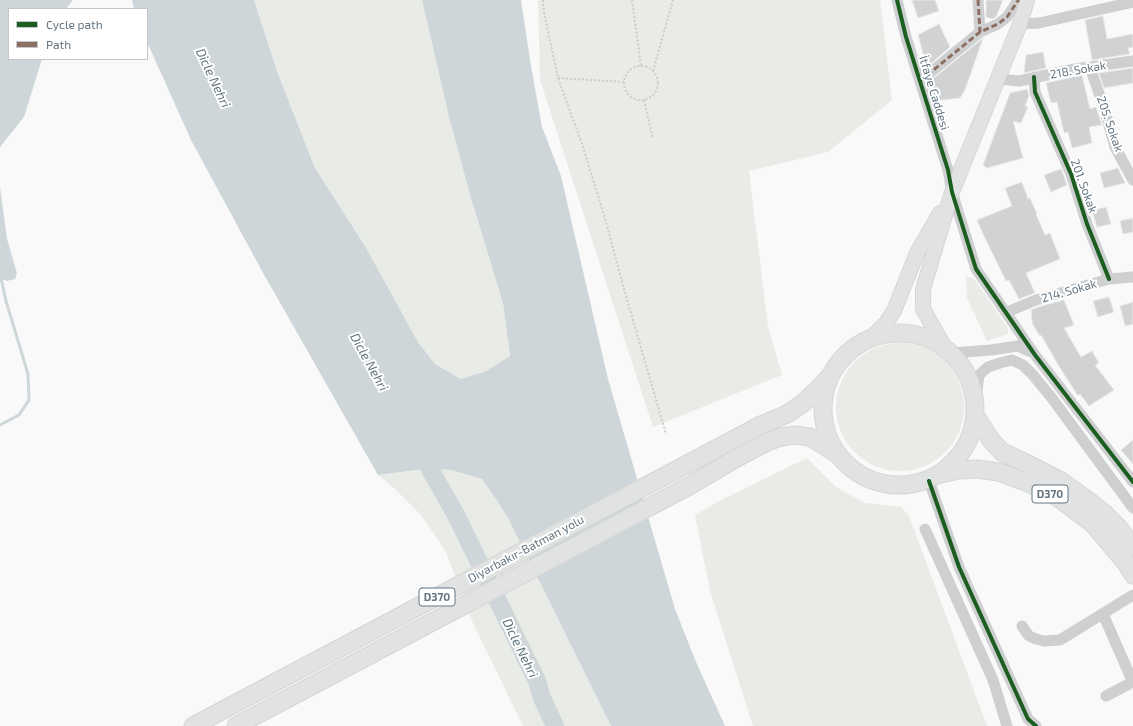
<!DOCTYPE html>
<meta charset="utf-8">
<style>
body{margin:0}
#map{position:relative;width:1133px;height:726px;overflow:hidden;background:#f9f9f9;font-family:"Exo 2",sans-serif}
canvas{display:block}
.legend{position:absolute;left:8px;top:8px;width:140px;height:52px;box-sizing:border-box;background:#fff;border:1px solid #c1c8cd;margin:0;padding:5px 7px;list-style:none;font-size:12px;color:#657683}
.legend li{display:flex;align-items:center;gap:8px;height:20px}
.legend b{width:20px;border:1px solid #c1c8cd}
</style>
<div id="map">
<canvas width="1133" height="726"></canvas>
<ul class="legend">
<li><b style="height:5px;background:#1b5e20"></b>Cycle path</li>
<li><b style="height:5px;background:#8d6e63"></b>Path</li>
</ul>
</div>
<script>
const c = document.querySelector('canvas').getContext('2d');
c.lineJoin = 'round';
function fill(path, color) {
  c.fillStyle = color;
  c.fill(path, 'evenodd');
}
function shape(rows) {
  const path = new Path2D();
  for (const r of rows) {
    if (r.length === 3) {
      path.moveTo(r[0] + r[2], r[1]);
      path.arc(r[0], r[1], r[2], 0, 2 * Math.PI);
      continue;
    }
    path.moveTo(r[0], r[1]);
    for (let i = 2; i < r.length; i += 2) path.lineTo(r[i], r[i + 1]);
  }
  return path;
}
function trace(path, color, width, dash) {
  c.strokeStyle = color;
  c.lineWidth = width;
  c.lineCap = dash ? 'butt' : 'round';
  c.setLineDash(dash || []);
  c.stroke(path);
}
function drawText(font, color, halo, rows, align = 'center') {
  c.font = font + ' "Exo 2",sans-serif';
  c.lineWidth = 4;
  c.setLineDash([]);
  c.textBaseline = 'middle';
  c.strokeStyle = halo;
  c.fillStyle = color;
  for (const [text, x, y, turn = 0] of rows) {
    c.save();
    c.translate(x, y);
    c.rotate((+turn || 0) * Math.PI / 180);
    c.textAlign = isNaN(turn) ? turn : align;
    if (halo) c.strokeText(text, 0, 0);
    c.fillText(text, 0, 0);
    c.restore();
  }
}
fill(shape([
 [254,0,422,0,449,117,470,195,503,303,510,356,486,371,461,379,435,364,418,342,365,246,315,168,278,74],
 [538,0,880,0,892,100,828,152,749,171,768,327,782,375,653,427,540,80],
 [966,276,974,279,1008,328,1008,334,987,341,967,298],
 [900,407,64],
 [807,458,836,487,865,503,901,507,909,516,987,726,753,726,710,591,695,515,723,499],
 [424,469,451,470,482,479,498,502,508,518,611,726,523,726,472,621,446,552,422,516,395,489,378,475]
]), '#e8ebe6');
fill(shape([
 [0,0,73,0,66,9,9,9,9,59,42,59,24,117,0,147],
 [132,0,254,0,278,74,315,168,365,246,418,342,435,364,461,379,486,371,510,356,503,303,470,195,449,117,422,0,521,0,531,66,542,127,561,176,608,379,675,609,696,662,725,726,611,726,508,518,498,502,482,479,451,470,424,469,378,475,262,271,191,140,147,42,147,9,134,9],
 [0,187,7,239,17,273,15,279,7,281,0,278]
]), '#ced6d9');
trace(shape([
 [0,425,19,415,29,400,28,374,6,301,1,278]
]), '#ced6d9', 3);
trace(shape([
 [418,448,456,515,537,681,542,698,555,726]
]), '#ced6d9', 18);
const building = shape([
 [912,0,935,0,939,11,918,18,912,0],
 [986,0,1003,0,996,17,992,19,986,17,986,0],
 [1103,16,1107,39,1133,34,1133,47,1128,48,1130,54,1092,60,1085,20,1103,16],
 [939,24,950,47,927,67,918,35,939,24],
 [983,38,965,90,960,98,933,101,929,82,983,38],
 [1043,52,1046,68,1024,73,1026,55,1043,52],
 [1133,68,1133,83,1104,88,1099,73,1133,68],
 [1082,75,1090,109,1096,107,1102,125,1089,127,1092,143,1072,148,1068,132,1064,133,1057,102,1051,103,1046,83,1082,75],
 [1027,89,1029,96,1025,106,1028,107,1021,123,1013,121,1023,158,987,168,983,165,1010,93,1027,89],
 [1118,168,1125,183,1104,188,1100,173,1118,168],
 [1061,169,1067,185,1051,192,1044,175,1061,169],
 [1022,182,1028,199,1030,198,1037,214,1036,214,1045,235,1050,233,1060,259,1026,273,1035,293,1019,299,1009,280,1006,281,984,236,977,220,1012,206,1005,188,1022,182],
 [1106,207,1111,224,1097,227,1092,211,1106,207],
 [1133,218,1133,232,1123,234,1120,221,1133,218],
 [1109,297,1114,312,1098,317,1093,301,1109,297],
 [1064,300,1074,325,1064,328,1081,357,1092,351,1099,363,1095,365,1114,390,1089,406,1080,394,1078,396,1060,368,1041,335,1040,336,1033,325,1032,321,1031,310,1038,307,1064,300],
 [1133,302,1133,324,1125,326,1120,306,1133,302],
 [1133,440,1133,464,1121,450,1133,440]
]);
fill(building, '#d0d2d3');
trace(building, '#e8e8e8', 1);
const major = shape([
 [871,338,886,323,894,311,917,253,940,213],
 [945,348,923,309,923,289,952,192,1020,24,1027,0]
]);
const highway = shape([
 [899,409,76],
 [975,415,991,440,1002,452,1026,463,1061,481,1090,502,1105,514,1118,527,1133,546],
 [941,474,959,470,977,469,999,472,1026,482,1054,495,1093,524,1126,563,1133,575],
 [193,726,761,425,787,414,802,404,816,391,831,375],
 [236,726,689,486,735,459,767,442,781,437,795,435,810,437,837,454]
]);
trace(major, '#d5d6d7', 16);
trace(highway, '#d5d6d6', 19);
trace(shape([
 [543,0,544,12,558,78,582,144,604,215,624,289,666,434],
 [632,0,641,66],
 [641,83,17],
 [653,71,673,0],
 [558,78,625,82],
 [644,100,653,139]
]), '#cbcccd', 2, [2, 2]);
trace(shape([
 [897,0,906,37,948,170,952,192,976,269,1035,355,1133,482],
 [978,0,980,32],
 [1020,24,1039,23,1133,2],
 [1090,67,1105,111,1115,147,1133,180],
 [1034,77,1035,92,1071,174,1087,224,1109,279],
 [999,79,1019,81,1075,69,1133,61],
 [920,81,980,32,998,24,1007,17,1017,2,1019,0],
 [1007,312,1036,300,1109,279,1133,277],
 [952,353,991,350,1018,346,1033,353],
 [976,398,979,375,988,367,1000,363,1012,360,1023,365,1033,375,1051,397,1133,508],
 [929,481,959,567,1028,719,1036,726],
 [925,529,993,680,1007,726],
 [1103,614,1131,678,1131,681,1129,684,1106,696],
 [1022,626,1029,636,1036,639,1044,641,1060,640,1133,595]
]), '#cecfd0', 11);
trace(major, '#e1e2e2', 14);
trace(highway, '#e1e2e2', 17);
trace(shape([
 [978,0,980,32],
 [920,81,980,32,998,24,1007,17,1017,2,1019,0]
]), '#8d6e63', 3, [6, 3]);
trace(shape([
 [897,0,906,37,948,170,952,192,976,269,1035,355,1133,482],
 [1034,77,1035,92,1071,174,1087,224,1109,279],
 [929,481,959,567,1028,719,1036,726]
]), '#1b5e20', 4);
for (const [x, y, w] of [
 [1050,494,36],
 [437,597,36]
]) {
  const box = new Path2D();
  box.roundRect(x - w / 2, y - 9, w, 18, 3);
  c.fillStyle = '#fff';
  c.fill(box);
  trace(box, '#657683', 1);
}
drawText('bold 11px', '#657683', null, [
 ["D370",1050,494],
 ["D370",437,597]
]);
drawText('12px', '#657683', '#fff', [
 ["218. Sokak",1078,70,-10],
 ["İtfaye Caddesi",934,93,73],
 ["205. Sokak",1110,124,71],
 ["201. Sokak",1084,186,70],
 ["214. Sokak",1069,291,-16],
 ["Diyarbakır-Batman yolu",526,549,-28]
]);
drawText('italic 13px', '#60757c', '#fff', [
 ["Dicle Nehri",213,78,65],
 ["Dicle Nehri",369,362,61],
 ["Dicle Nehri",520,648,64]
]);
</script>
